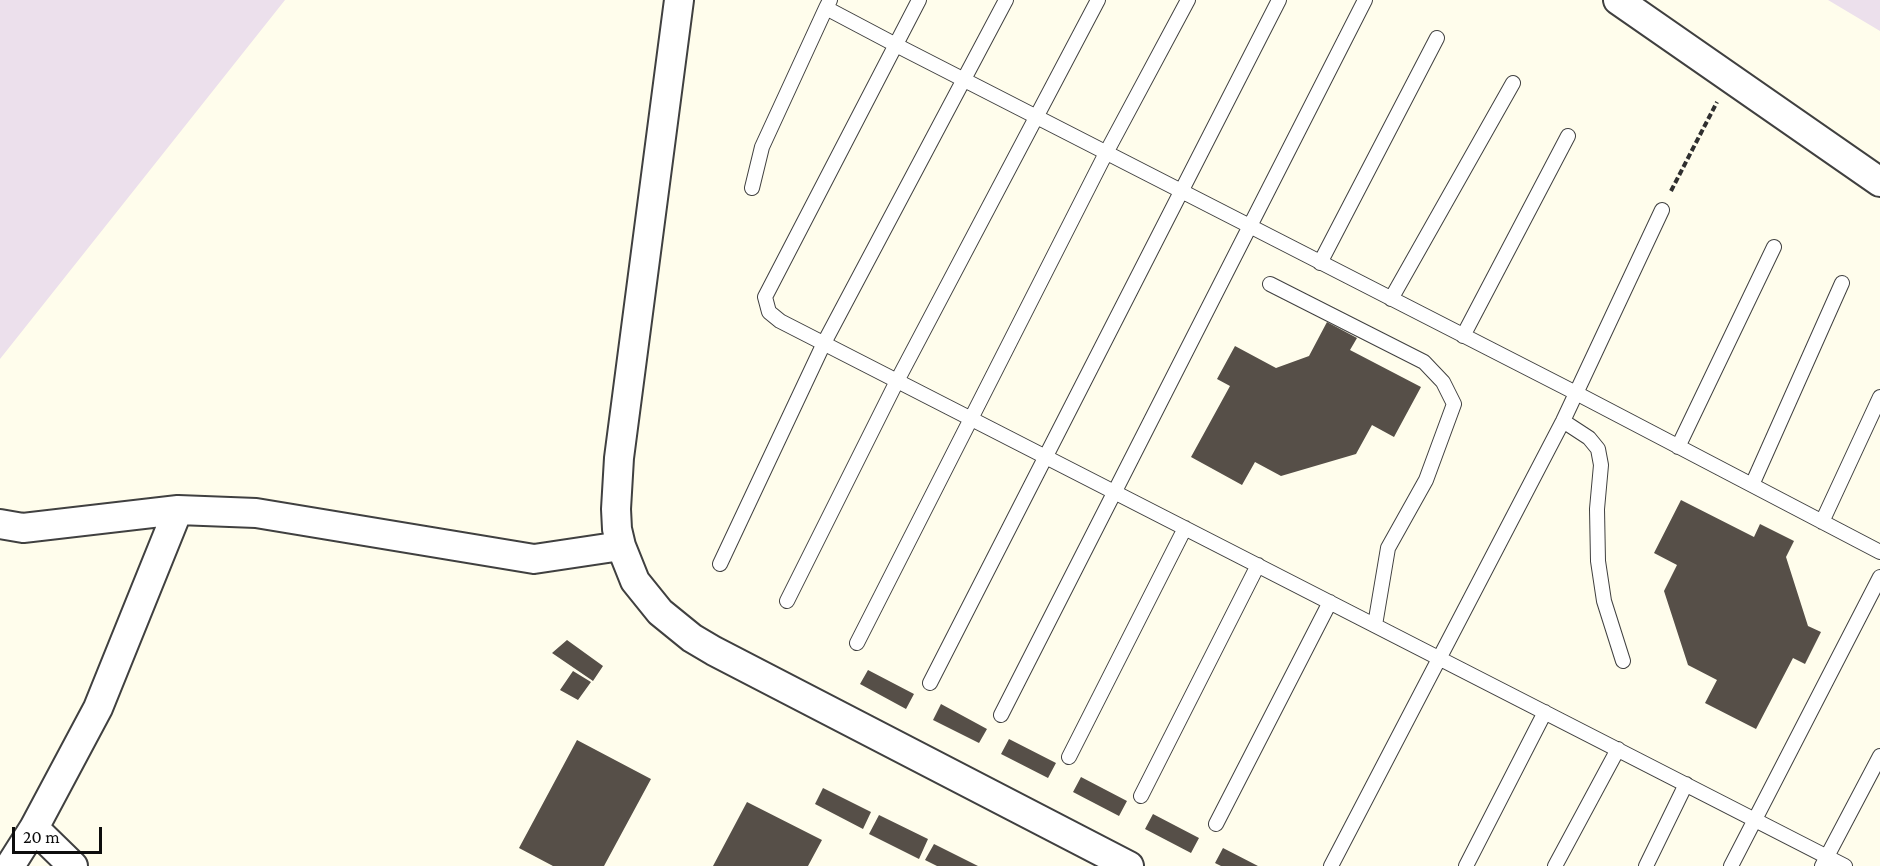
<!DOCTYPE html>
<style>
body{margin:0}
#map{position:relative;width:1880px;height:866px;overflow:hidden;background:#fffdec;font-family:"Crimson Pro",serif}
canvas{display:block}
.scale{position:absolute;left:12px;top:827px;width:90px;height:27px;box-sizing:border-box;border:3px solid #0d0d0d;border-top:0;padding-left:8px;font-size:18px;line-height:21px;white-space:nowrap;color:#0d0d0d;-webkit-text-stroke:4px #fff;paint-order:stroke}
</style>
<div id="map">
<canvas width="1880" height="866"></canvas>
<div class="scale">20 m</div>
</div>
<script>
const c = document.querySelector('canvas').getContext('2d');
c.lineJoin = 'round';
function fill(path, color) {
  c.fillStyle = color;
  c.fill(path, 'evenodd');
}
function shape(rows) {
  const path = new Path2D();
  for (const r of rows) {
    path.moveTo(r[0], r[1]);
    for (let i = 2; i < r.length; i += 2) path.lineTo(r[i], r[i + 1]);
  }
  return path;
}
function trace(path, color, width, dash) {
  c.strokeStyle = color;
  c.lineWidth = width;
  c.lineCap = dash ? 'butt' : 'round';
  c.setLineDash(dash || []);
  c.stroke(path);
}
fill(shape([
 [0,0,285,0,0,359],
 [1828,0,1880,0,1880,31]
]), '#ece0ec');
fill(shape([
 [1327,322,1357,338,1350,350,1421,387,1394,437,1372,425,1356,454,1281,476,1255,462,1242,485,1191,457,1230,386,1217,379,1235,346,1276,368,1309,356],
 [1681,500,1754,537,1760,524,1794,541,1786,557,1808,626,1821,632,1805,664,1793,658,1756,729,1705,703,1717,680,1688,665,1664,591,1677,565,1654,553],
 [567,640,603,666,593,681,552,653],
 [868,670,914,694,906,709,860,684],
 [573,671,591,682,578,700,560,690],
 [941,704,987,729,979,743,933,720],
 [1009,739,1056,763,1048,778,1001,754],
 [577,740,651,779,604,866,553,866,519,848],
 [1081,777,1127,801,1119,816,1073,792],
 [823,788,871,812,863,829,815,804],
 [747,802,822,840,808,866,713,866],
 [1153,814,1199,838,1191,853,1145,829],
 [879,815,928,839,919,859,869,834],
 [934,844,978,866,937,866,925,860],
 [1223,848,1258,866,1221,866,1215,863]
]), '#564f48');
const lane = shape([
 [830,0,826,8,896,45,1576,393,1880,552],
 [919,0,765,297,769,312,780,321,1845,866],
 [752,188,762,147,826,8],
 [1320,263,1437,38],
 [1270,284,1424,362,1443,382,1454,404,1426,480,1388,548,1375,625],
 [1391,299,1513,83],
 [1463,336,1568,136],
 [1563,421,1589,438,1598,449,1601,465,1597,509,1598,561,1604,601,1623,661],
 [1678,447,1774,247],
 [1752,485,1842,283],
 [1822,522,1880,397],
 [720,564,824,343,1006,0],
 [787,601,897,381,1098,0],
 [857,643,1106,153,1188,0],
 [930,683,1279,0],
 [1001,715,1365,0],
 [1069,757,1185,528],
 [1141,796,1258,565],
 [1216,824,1330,602],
 [1331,866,1563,421,1662,210],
 [1466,866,1545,712],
 [1555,866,1618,749],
 [1646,866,1686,784],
 [1731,866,1880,577],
 [1822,866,1880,756]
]);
const street = shape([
 [679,0,619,458,616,509,617,529,621,546,635,581,660,612,692,638,714,651,1129,866],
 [1618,0,1880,182],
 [0,524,23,528,178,510,256,513,534,559,621,546],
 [34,828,73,866],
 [10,866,34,828,98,708,178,510]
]);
trace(lane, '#404040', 16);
trace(street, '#404040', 32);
trace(shape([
 [1671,191,1717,102]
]), '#2f2f2f', 4, [6, 3]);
trace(lane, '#fff', 14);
trace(street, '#fff', 28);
</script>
